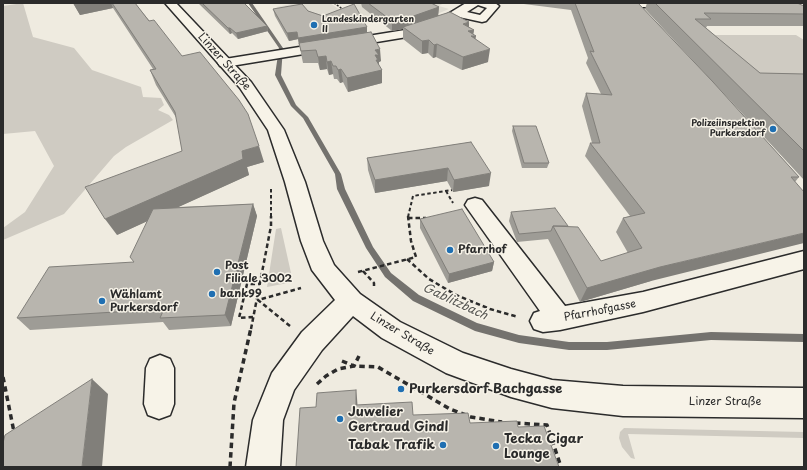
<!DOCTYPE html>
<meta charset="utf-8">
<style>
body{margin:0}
#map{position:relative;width:807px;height:470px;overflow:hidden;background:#efebe0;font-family:"Playpen Sans",sans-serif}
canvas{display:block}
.frame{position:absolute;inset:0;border:4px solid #2b2b2b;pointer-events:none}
</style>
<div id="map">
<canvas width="807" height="470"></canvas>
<div class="frame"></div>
</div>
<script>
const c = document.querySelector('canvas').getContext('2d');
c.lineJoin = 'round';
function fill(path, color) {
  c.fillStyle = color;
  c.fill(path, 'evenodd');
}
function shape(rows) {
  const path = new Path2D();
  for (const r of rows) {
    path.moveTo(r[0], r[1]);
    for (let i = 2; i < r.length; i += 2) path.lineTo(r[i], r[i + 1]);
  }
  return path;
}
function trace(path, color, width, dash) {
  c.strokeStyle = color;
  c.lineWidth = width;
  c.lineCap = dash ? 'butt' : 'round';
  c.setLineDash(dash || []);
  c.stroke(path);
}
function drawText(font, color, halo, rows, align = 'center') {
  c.font = font + ' "Playpen Sans",sans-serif';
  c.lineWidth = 3;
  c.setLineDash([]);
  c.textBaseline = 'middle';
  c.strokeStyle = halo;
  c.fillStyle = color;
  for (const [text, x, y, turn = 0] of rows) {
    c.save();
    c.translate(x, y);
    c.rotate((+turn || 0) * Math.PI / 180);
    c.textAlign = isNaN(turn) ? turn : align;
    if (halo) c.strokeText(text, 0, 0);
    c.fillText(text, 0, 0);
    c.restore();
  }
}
fill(shape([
 [297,3,330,3,344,13,311,37,289,41,283,30,293,28,284,14,276,7],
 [356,3,444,3,439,6,449,9,430,17,399,26,361,19,354,8]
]), '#dedbd1');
fill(shape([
 [23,3,33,37,74,48,92,70,141,87,143,97,161,98,164,105,158,110,169,115,173,120,126,147,114,156,64,214,3,240,3,228,25,212,54,166,35,131,3,134,3,6],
 [715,35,796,35,804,40,804,75,762,75],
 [281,228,293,282,267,287,276,229],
 [624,428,804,432,804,438,628,434,635,459,631,458,622,447,619,438,620,432]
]), '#cfcbc2');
fill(shape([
 [248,3,252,3,283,48,281,75,296,105,308,117,341,174,345,189,373,247,391,273,419,295,477,323,519,335,569,342,607,342,711,332,804,334,804,342,711,340,607,350,569,350,519,343,475,331,413,301,385,277,366,248,337,189,335,174,303,118,291,106,275,75,279,48,248,3]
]), '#74726e');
const minor = shape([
 [466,3,495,3,499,6,486,21,482,22,459,17,451,21,407,37,225,67,220,66,218,63,220,60,225,59,405,30,443,17,466,3],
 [478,5,487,8,480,15,467,12,478,5],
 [628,3,680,3,680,4,675,7,633,7,629,6,628,3],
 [475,198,482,200,565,306,643,292,804,251,804,269,643,312,560,330,543,332,534,329,530,321,534,313,540,311,465,205,468,200,475,198],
 [160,355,170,359,174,368,174,404,170,415,159,419,148,415,144,404,146,368,150,359,160,355]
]);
const major = shape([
 [165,3,176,3,251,82,284,130,305,182,323,241,334,265,360,294,400,322,463,353,511,369,552,380,623,386,804,388,804,418,623,416,552,408,511,397,446,373,382,338,353,316,322,350,294,390,283,420,280,467,246,467,253,420,272,373,302,332,335,300,312,270,301,241,285,182,268,130,240,88,165,3]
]);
trace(minor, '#2b2b2b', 3);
trace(major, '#2b2b2b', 3);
trace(shape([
 [284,3,291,3],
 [334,3,344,10]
]), '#2b2b2b', 1.5, [2, 1.5]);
trace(shape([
 [271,189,271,217],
 [446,191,453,203],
 [408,217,413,196,452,190]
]), '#2b2b2b', 2, [3.5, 2.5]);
trace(shape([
 [408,218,426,218],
 [407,259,429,279,456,295,490,309,518,317],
 [363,271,374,283,374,286],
 [358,272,416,257,411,241,408,216],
 [253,317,239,318,247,284,260,284],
 [290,326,258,300,301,288],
 [251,329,271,226,271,216]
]), '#2b2b2b', 2.5, [4.5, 3]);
trace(shape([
 [342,361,354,366,359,356],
 [3,377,14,432],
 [317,384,326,376,338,369,354,366,378,367,450,409,471,417,502,422],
 [515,423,547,425,561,467],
 [230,467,234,403,251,328]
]), '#2b2b2b', 3.5, [5.5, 4]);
fill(minor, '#f7f3e8');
fill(major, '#f7f3e8');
fill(shape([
 [73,3,135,3,264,162,247,167,249,175,178,207,253,204,257,216,231,326,169,330,163,322,30,330,17,318,134,262,147,221,117,235,182,151,177,119,156,85,150,70,153,69,113,8,80,15],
 [198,3,244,3,267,26,268,31,238,39,232,33,230,34],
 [361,3,431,3,439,7,438,15,469,27,474,30,473,34,475,39,488,62,462,70,436,57,433,58,428,53,422,54,403,39,403,29,392,31,362,7],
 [516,3,638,3,711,80,645,9,647,3,797,3,804,6,804,26,707,26,706,28,760,73,804,74,804,180,714,83,799,177,795,182,651,281,580,302,548,239,517,242,509,221,511,212,568,226,601,261,628,253,616,232,623,218,630,216,585,156,590,143,592,143,582,106,586,93,601,94,586,63,588,58,571,10],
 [273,9,308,11,323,16,367,27,367,33,381,61,379,62,379,66,382,83,348,92,343,82,340,83,337,79,334,79,333,74,329,75,327,69,320,70,318,63,303,63,298,39,289,41,275,16],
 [513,126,549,163,547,168,522,168,512,131],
 [471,142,489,186,453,192,447,181,375,193,368,170,367,158],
 [420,219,494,262,492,271,448,283,420,228]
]), '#9e9c96');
fill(shape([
 [73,3,111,3,113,8,80,15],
 [439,7,438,17,403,27,403,29,392,31,392,21],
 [469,22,469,31,474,30,473,36,476,36,474,48,463,24],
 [267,26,268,31,238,39,236,33],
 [367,27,367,35,299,45,298,38],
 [228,28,230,28,232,33,230,34],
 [297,32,298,39,289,41,287,33],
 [429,40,428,53,422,54,422,41],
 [437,44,436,57,433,58,434,45],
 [380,49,381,61,379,62,379,68,382,70,382,83,348,92,347,78,375,50],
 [490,49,488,62,462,70,463,57],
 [326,56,327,69,320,70,318,57],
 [331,61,333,74,329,75,327,62],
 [341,69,343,82,340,83,338,70],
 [259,146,264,162,247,167,249,175,117,235,105,219,242,151],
 [448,168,447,181,375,193,375,180],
 [491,173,489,186,453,192,454,180],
 [253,204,257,216,231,326,225,315],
 [804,233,804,243,651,281,580,302,587,288,660,267],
 [494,262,492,271,448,283,449,274],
 [92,379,108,394,102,467,82,467],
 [356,390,357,398,358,412,356,405]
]), '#817f7a');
const building = shape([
 [112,3,135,3,149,21,154,20,182,56,200,52,239,100,248,114,259,146,242,151,243,159,105,219,85,187,182,151,175,112,150,70,156,69,112,3],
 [202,3,244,3,267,26,236,33,230,28,228,28,202,3],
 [368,3,431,3,439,7,405,19,392,21,368,3],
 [575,3,638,3,713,82,799,177,791,177,804,192,804,233,660,267,587,288,553,226,578,227,601,261,642,248,623,218,645,213,590,143,600,143,586,93,612,95,590,51,594,52,575,3],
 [655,3,797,3,804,6,804,14,704,13,711,19,695,19,760,73,804,74,804,151,655,3],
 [302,4,308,11,323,16,354,4,367,27,298,38,297,32,287,33,273,9,302,4],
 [450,12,469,22,463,24,474,30,468,31,476,36,471,36,490,49,463,57,437,44,434,45,429,40,422,41,403,27,450,12],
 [371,32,380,49,375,50,379,55,375,55,378,60,376,60,382,70,347,78,341,69,338,70,336,66,333,66,331,61,327,62,326,56,318,57,316,50,301,51,299,43,371,32],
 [513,126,536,126,549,163,524,163,513,126],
 [471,142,491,173,454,180,448,168,375,180,367,158,471,142],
 [253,204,225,315,160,318,164,309,17,318,49,267,134,262,130,257,153,209,253,204],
 [555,208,568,226,553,226,551,231,519,234,511,212,555,208],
 [462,209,494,262,449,274,420,219,462,209],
 [92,379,82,467,3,467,3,443,5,435,92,379],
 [356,390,356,405,412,402,413,415,468,413,470,423,517,421,518,427,544,426,559,467,296,467,300,408,316,407,317,393,356,390]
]);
fill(building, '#b8b5ae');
trace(building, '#817f7a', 1);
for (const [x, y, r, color] of [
 [314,25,4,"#1f6fb2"],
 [773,129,4,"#1f6fb2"],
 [450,250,4,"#1f6fb2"],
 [217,272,4,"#1f6fb2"],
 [212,294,4,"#1f6fb2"],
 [102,301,4,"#1f6fb2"],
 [401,389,4,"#1f6fb2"],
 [340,419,4,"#1f6fb2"],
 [443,445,4,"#1f6fb2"],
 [496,446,4,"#1f6fb2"]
]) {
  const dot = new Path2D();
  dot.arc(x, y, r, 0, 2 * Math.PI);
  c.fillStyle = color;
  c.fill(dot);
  trace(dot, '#f7f3e8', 1.5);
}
drawText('bold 9px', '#2b2b2b', '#f7f3e8', [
 ["Landeskindergarten",322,20],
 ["II",322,30],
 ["Polizeiinspektion",765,124,"right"],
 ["Purkersdorf",765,134,"right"]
], 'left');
drawText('11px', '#2b2b2b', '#f7f3e8', [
 ["Linzer Straße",224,62,48],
 ["Pfarrhofgasse",600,311,-11],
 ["Linzer Straße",402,334,31],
 ["Linzer Straße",725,402]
]);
drawText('bold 11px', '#2b2b2b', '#f7f3e8', [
 ["Pfarrhof",458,250],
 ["Post",225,266],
 ["Filiale 3002",225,279],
 ["bank99",220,294],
 ["Wählamt",110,295],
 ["Purkersdorf",110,308]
], 'left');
drawText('italic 12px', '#555552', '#f7f3e8', [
 ["Gablitzbach",455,302,25]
]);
drawText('bold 13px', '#2b2b2b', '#f7f3e8', [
 ["Purkersdorf Bachgasse",409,389],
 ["Juwelier",348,412],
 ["Gertraud Gindl",348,427],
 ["Tecka Cigar",504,439],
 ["Lounge",504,454],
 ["Tabak Trafik",435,445,"right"]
], 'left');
</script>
